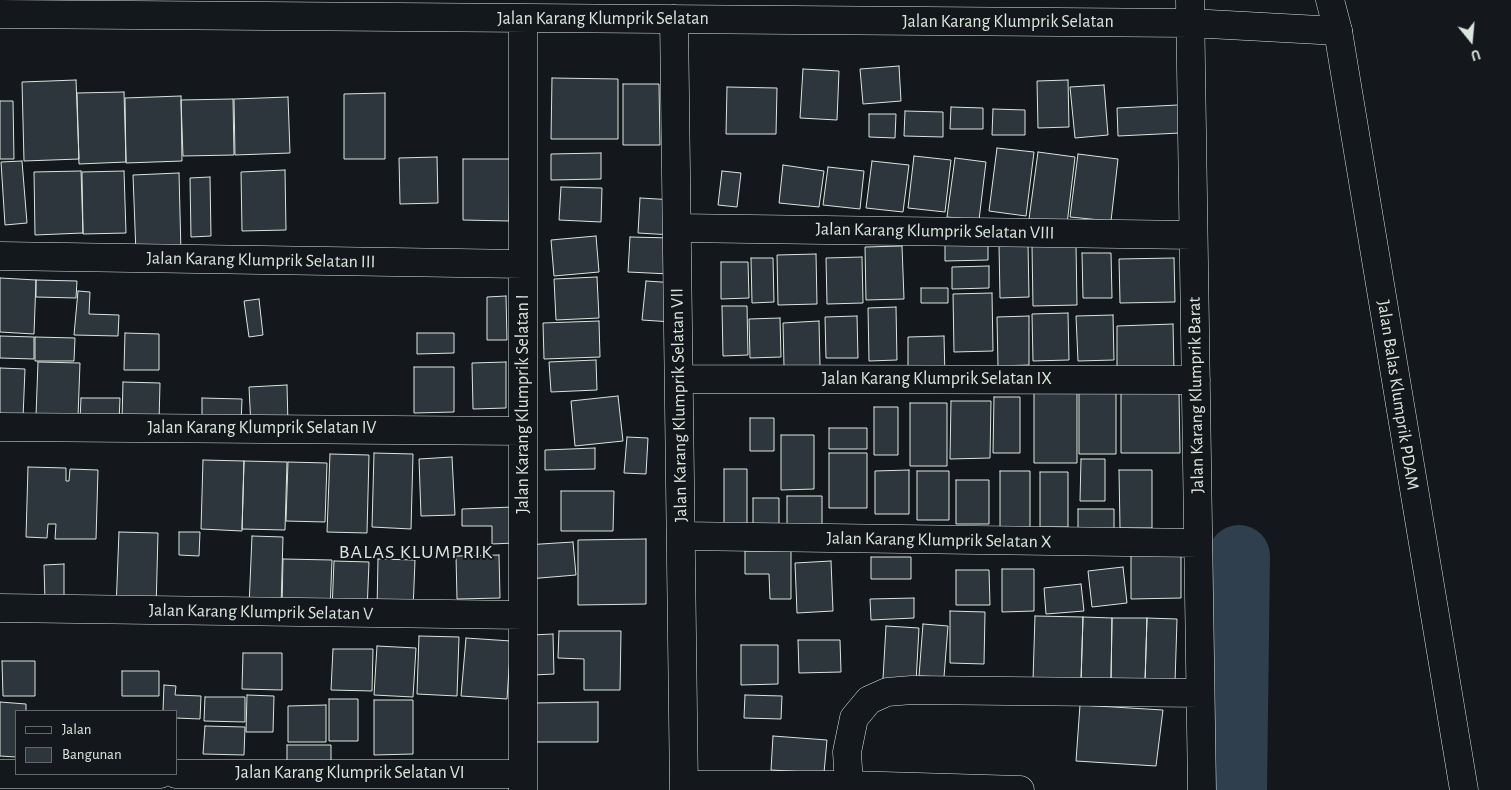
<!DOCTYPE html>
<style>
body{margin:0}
#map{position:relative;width:1511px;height:790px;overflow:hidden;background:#14181c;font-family:"Alegreya Sans",sans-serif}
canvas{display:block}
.legend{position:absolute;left:15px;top:710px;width:162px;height:65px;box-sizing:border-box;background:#14181c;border:1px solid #626a69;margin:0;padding:6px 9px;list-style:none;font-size:15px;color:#d8e6dc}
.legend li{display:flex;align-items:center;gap:10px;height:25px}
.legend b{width:25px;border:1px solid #626a69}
.north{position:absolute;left:1446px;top:15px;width:50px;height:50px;-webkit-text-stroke:4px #14181c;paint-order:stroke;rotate:163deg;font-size:14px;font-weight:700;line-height:20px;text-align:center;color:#d8e6dc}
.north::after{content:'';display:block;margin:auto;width:18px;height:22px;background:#d8e6dc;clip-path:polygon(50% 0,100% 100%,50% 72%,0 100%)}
</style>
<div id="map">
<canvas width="1511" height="790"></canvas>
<ul class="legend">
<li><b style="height:6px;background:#14181c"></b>Jalan</li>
<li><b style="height:14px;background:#2c363c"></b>Bangunan</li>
</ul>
<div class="north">U</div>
</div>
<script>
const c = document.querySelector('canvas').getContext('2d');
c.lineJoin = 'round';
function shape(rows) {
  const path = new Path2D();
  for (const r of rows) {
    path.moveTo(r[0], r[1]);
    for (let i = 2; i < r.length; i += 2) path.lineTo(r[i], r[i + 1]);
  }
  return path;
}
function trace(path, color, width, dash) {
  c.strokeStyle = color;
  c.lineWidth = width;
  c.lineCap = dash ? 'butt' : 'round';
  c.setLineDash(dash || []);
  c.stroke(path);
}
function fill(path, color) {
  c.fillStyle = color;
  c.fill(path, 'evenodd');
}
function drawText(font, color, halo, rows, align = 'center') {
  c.font = font + ' "Alegreya Sans",sans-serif';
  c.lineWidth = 4;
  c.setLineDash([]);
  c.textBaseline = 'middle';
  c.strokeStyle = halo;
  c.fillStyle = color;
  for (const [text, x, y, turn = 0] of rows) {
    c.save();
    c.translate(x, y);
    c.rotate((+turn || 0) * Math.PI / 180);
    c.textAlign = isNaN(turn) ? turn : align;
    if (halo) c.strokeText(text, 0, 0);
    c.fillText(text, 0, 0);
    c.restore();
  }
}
trace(shape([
 [1236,790,1239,556]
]), '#2f3f4d', 62);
const building = shape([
 [899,66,901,101,863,104,860,69,899,66],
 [803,69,839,71,837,120,800,118,803,69],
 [552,78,618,79,618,139,551,139,552,78],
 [76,80,79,159,24,161,22,82,76,80],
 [1068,80,1069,127,1038,128,1037,81,1068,80],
 [623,84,659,84,660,145,623,145,623,84],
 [1104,85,1108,135,1075,138,1070,87,1104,85],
 [727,87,777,88,776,134,726,134,727,87],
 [124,92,126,162,79,164,77,93,124,92],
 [385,93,385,159,344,159,344,94,385,93],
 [181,96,182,161,126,163,125,98,181,96],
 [288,97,290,153,235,155,234,99,288,97],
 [233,99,234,155,183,156,181,100,233,99],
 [0,101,13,101,14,159,0,159,0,101],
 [1178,105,1180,133,1118,136,1117,108,1178,105],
 [951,107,983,108,983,129,950,129,951,107],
 [993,109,1025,110,1025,135,992,135,993,109],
 [905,111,943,112,943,137,904,136,905,111],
 [869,114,896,114,895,138,869,137,869,114],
 [997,148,1034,152,1026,216,989,211,997,148],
 [1038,152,1075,157,1067,224,1029,219,1038,152],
 [601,153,601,179,551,180,551,154,601,153],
 [1078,154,1118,159,1111,221,1070,217,1078,154],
 [914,156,951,160,945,212,908,208,914,156],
 [437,157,438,203,400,204,399,158,437,157],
 [955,158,986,162,979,220,947,217,955,158],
 [463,159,510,159,509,221,463,220,463,159],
 [22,161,27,223,5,225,1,162,22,161],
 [872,161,909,165,903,212,866,208,872,161],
 [783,165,824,171,819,207,779,203,783,165],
 [828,167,864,171,860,209,823,205,828,167],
 [285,170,286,230,242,231,241,172,285,170],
 [81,171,83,233,35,235,34,172,81,171],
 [124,171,126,233,83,234,82,172,124,171],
 [722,171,741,173,737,207,718,205,722,171],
 [179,173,181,253,136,254,133,175,179,173],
 [210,177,211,236,191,237,190,178,210,177],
 [561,187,602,188,601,222,559,220,561,187],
 [640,198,675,200,673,235,638,233,640,198],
 [596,236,599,272,554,276,551,240,596,236],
 [630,237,671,238,670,274,628,272,630,237],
 [988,242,988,260,945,261,945,243,988,242],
 [1028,244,1029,297,1000,298,999,245,1028,244],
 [902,246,904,299,866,300,865,247,902,246],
 [1032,246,1076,246,1077,305,1033,306,1032,246],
 [1082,253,1111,253,1112,298,1083,298,1082,253],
 [816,254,817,304,778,305,777,255,816,254],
 [862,257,863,303,827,304,826,258,862,257],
 [751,258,773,258,774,302,752,303,751,258],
 [1174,258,1175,302,1120,303,1119,259,1174,258],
 [721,262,748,262,749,298,721,299,721,262],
 [989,266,989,288,952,289,952,267,989,266],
 [597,277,599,318,556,320,554,279,597,277],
 [0,278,36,280,34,334,0,332,0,278],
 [36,280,77,281,76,298,36,297,36,280],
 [646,281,676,283,672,322,642,320,646,281],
 [921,288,948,288,948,303,921,303,921,288],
 [78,291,90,292,89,314,119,315,118,336,74,335,78,291],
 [992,293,993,351,954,352,953,294,992,293],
 [506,296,507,340,487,340,487,297,506,296],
 [259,299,263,335,249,337,244,301,259,299],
 [722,306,747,306,748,355,723,356,722,306],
 [896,307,897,360,869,361,868,308,896,307],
 [1068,313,1069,360,1033,361,1032,314,1068,313],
 [1113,315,1114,360,1078,361,1076,316,1113,315],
 [857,316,858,358,826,358,825,317,857,316],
 [1029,316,1029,365,998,366,997,317,1029,316],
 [780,318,781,357,750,358,749,319,780,318],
 [599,321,600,357,544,359,543,323,599,321],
 [819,321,820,366,784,367,783,323,819,321],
 [1173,324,1174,371,1117,372,1117,326,1173,324],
 [125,333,159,334,159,370,124,370,125,333],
 [417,333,454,333,454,353,417,354,417,333],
 [0,336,34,337,34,359,0,358,0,336],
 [944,336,945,377,908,378,908,337,944,336],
 [35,337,75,338,74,361,35,361,35,337],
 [596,360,597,390,551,392,549,362,596,360],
 [38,362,80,363,78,417,36,416,38,362],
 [506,362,506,408,473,409,472,363,506,362],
 [414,367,454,367,454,412,414,413,414,367],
 [0,368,25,369,23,418,0,417,0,368],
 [123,382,160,383,159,422,122,420,123,382],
 [287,385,288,425,251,427,249,387,287,385],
 [1034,393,1077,393,1077,463,1034,463,1034,393],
 [1079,393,1116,393,1116,454,1079,454,1079,393],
 [1121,393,1179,393,1180,453,1121,453,1121,393],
 [618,396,623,441,575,446,571,401,618,396],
 [994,397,1020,397,1020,453,993,453,994,397],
 [81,398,120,398,119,422,80,421,81,398],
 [202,398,242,399,241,425,202,425,202,398],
 [951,401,991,401,990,458,950,459,951,401],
 [910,403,947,403,947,466,910,466,910,403],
 [874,407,898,407,898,455,874,455,874,407],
 [750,418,774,418,774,451,750,451,750,418],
 [829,428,867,428,867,449,829,449,829,428],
 [781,435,814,435,814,489,781,490,781,435],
 [627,437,648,438,646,474,624,473,627,437],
 [595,448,595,469,545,470,545,450,595,448],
 [374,453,413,454,411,529,372,527,374,453],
 [829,453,867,453,867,508,829,508,829,453],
 [330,454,369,455,367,533,327,532,330,454],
 [452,457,455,515,421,516,419,459,452,457],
 [1081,459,1105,459,1105,501,1080,501,1081,459],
 [203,460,244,461,242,531,201,529,203,460],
 [244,461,287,462,285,530,242,529,244,461],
 [288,462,327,463,325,522,286,521,288,462],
 [28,467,66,468,66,481,69,481,70,469,98,470,96,539,55,539,56,524,48,524,47,538,26,537,28,467],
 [724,469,747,469,747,524,724,523,724,469],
 [909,470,909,514,875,514,875,471,909,470],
 [1119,470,1152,470,1152,528,1120,528,1119,470],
 [917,471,949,471,949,520,917,520,917,471],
 [1000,471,1030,471,1030,527,1000,527,1000,471],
 [1040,472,1068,472,1068,527,1040,527,1040,472],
 [956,480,989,480,989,524,956,524,956,480],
 [561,491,614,491,613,531,561,531,561,491],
 [787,496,822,496,822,532,787,532,787,496],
 [753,498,779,498,779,531,753,531,753,498],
 [513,507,514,543,492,544,492,526,462,526,462,509,513,507],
 [1078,509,1114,509,1114,531,1078,531,1078,509],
 [119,532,158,533,156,610,116,609,119,532],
 [179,532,200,532,199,556,179,555,179,532],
 [252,536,283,537,281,607,249,607,252,536],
 [646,539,646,604,578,605,578,540,646,539],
 [573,542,576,575,528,579,525,545,573,542],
 [745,551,791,551,791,599,770,599,769,574,745,574,745,551],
 [1181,553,1181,598,1131,599,1131,554,1181,553],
 [499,555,500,598,457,599,456,556,499,555],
 [871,557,911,557,911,579,871,579,871,557],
 [283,559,332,560,330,610,282,608,283,559],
 [378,559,415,560,413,611,377,610,378,559],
 [334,561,369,562,367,611,332,610,334,561],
 [831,561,833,611,797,613,795,563,831,561],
 [64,564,64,600,45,601,44,565,64,564],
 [1123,567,1127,603,1092,607,1088,571,1123,567],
 [1002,569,1034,569,1034,611,1002,612,1002,569],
 [956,570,989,570,990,605,956,605,956,570],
 [1081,584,1084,611,1046,614,1044,588,1081,584],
 [914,598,914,618,871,620,870,599,914,598],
 [950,611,985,612,984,664,950,663,950,611],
 [1035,616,1083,617,1081,681,1033,680,1035,616],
 [1083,617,1112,618,1111,681,1081,681,1083,617],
 [1112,618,1147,618,1145,682,1111,681,1112,618],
 [1147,618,1177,619,1175,683,1145,682,1147,618],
 [923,624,948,626,944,677,919,676,923,624],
 [886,626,919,628,916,682,883,679,886,626],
 [559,631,621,631,620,690,584,690,584,659,558,658,559,631],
 [553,634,554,674,533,675,531,635,553,634],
 [419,636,459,637,457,696,417,694,419,636],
 [466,638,511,641,507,699,461,696,466,638],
 [798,640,840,640,841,672,799,673,798,640],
 [741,645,778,645,778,684,741,685,741,645],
 [377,646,416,648,413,697,374,695,377,646],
 [333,649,373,649,372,691,331,690,333,649],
 [243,653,282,653,282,690,242,689,243,653],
 [2,661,35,661,35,696,3,696,2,661],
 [122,671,159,671,159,696,122,696,122,671],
 [164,685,176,686,175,695,201,696,200,719,176,718,176,711,163,711,164,685],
 [247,695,274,696,273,732,246,732,247,695],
 [745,695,782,696,781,719,744,718,745,695],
 [205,697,245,697,245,722,204,721,205,697],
 [329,699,358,699,358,741,329,741,329,699],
 [374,700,413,700,413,754,374,755,374,700],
 [0,702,26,704,26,711,16,711,16,757,0,756,0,702],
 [598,702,598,742,533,742,533,703,598,702],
 [326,705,326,742,288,742,288,706,326,705],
 [1080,705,1163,710,1156,766,1076,761,1080,705],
 [205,726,245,727,244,755,203,754,205,726],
 [773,736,827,740,824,773,771,770,773,736],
 [287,745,331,745,331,768,287,768,287,745]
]);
fill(building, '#2c363c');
trace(building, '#d8e6dc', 1);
const street = shape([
 [1190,0,1202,790],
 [0,14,1190,23,1338,31],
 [523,18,523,790],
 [674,19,684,790],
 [677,228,1193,235],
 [0,256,523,264],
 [679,379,1196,380],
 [0,427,523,431],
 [681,536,1198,543],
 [0,608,523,615],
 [0,774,160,774],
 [176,774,523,774],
 [684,785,849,785,1020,790],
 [849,785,847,752,854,718,869,700,887,692,912,690,1200,693]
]);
const secondary = shape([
 [1330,0,1338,31,1464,790]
]);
trace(street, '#d8e6dc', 29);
trace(secondary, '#d8e6dc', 29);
trace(street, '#14181c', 28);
trace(secondary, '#14181c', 28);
drawText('18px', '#d8e6dc', '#14181c', [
 ["Jalan Karang Klumprik Selatan",603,19],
 ["Jalan Karang Klumprik Selatan",1008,22],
 ["Jalan Karang Klumprik Selatan VIII",935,231,1],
 ["Jalan Karang Klumprik Selatan III",261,260,1],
 ["Jalan Karang Klumprik Selatan IX",937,379],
 ["Jalan Karang Klumprik Barat",1196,395,-91],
 ["Jalan Balas Klumprik PDAM",1398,395,81],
 ["Jalan Karang Klumprik Selatan I",523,404,-90],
 ["Jalan Karang Klumprik Selatan VII",679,405,-91],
 ["Jalan Karang Klumprik Selatan IV",262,428],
 ["Jalan Karang Klumprik Selatan X",939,540,1],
 ["Jalan Karang Klumprik Selatan V",261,612,1],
 ["Jalan Karang Klumprik Selatan VI",350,773]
]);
c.letterSpacing = '1px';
drawText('20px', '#d8e6dc', '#14181c', [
 ["BALAS KLUMPRIK",416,552]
]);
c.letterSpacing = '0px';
</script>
